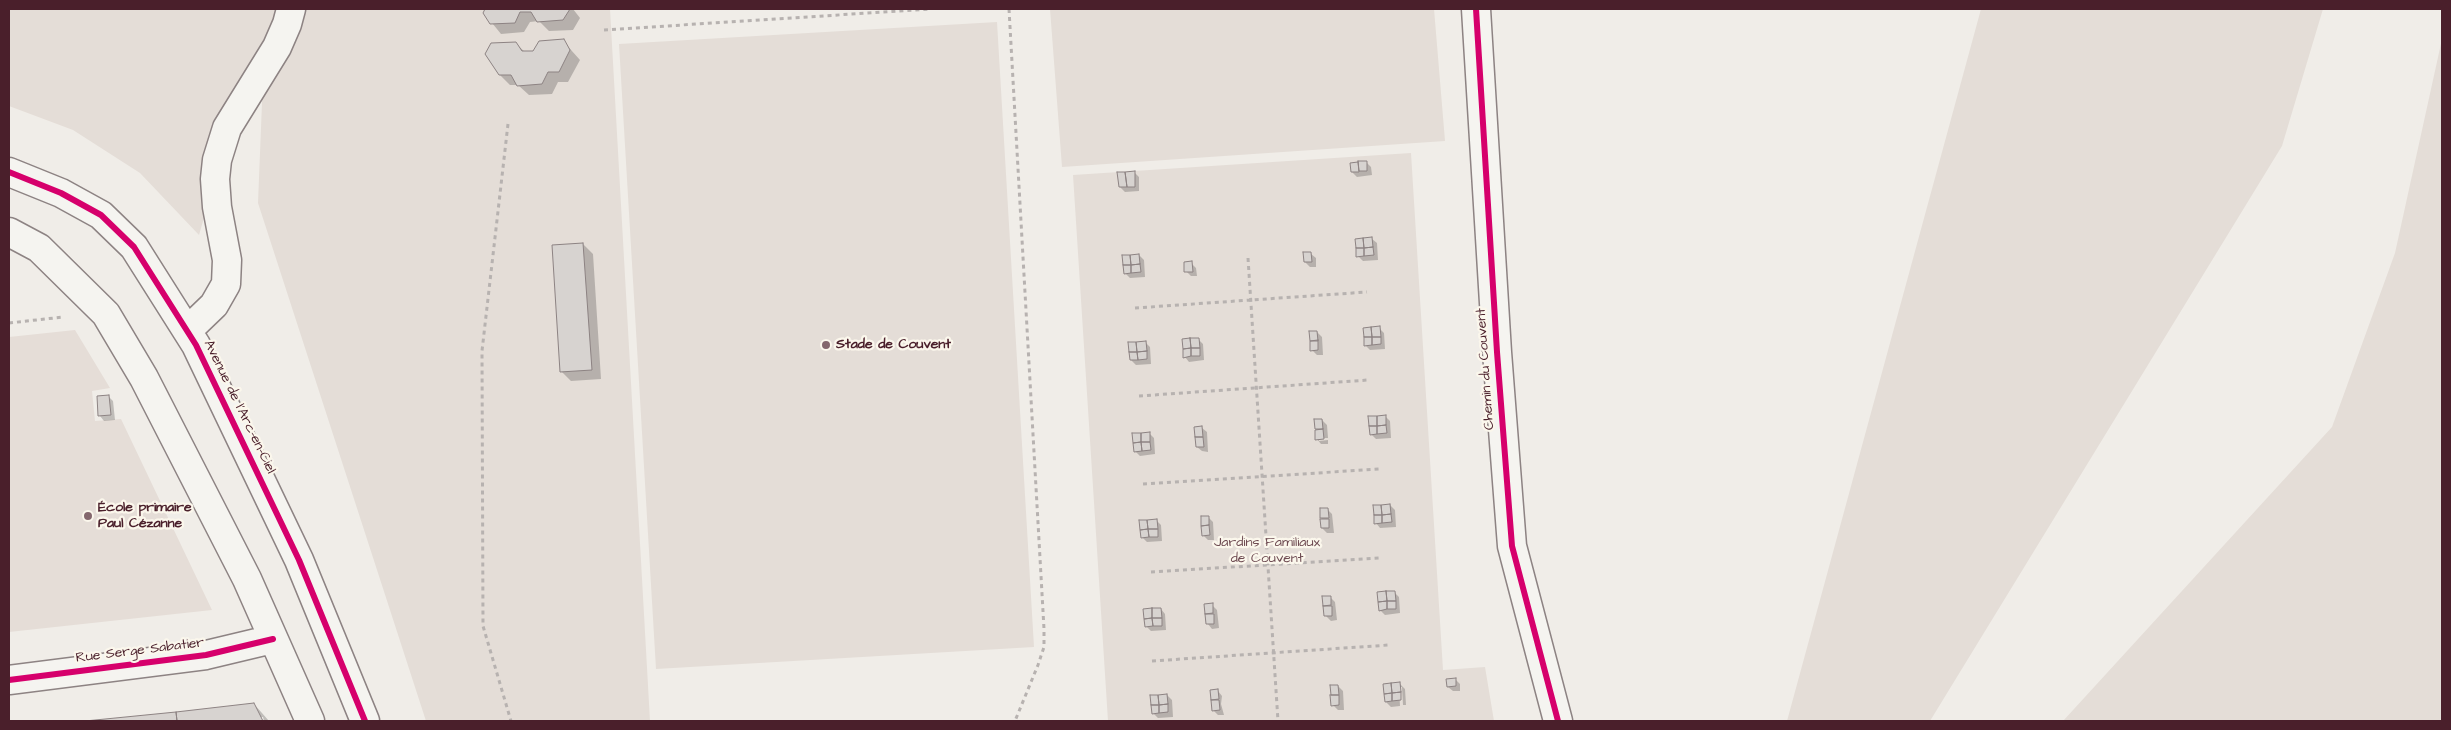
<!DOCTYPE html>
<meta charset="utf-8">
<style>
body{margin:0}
#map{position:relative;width:2451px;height:730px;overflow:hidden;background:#f0ede8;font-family:"Architects Daughter",sans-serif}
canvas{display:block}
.frame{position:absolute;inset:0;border:10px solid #4a1f2b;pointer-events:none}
</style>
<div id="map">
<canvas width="2451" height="730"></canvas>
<div class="frame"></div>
</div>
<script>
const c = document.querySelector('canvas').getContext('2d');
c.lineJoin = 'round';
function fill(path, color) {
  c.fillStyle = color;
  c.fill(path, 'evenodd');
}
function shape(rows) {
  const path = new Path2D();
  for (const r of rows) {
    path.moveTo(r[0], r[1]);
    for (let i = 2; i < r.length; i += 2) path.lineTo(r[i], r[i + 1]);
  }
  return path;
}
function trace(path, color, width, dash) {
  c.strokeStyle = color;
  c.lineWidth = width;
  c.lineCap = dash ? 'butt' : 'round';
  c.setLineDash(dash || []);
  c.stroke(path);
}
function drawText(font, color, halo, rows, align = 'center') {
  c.font = font + ' "Architects Daughter",sans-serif';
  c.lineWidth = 4.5;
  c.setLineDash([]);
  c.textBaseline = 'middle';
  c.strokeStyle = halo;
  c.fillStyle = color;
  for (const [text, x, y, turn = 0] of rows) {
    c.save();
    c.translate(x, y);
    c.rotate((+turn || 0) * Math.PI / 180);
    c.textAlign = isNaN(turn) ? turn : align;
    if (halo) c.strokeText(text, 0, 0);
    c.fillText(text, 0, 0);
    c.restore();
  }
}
fill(shape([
 [75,330,110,388,92,391,95,421,121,419,212,610,9,632,9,337]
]), '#e5ddd7');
fill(shape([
 [9,9,610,9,650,721,426,721,258,203,264,53,205,214,199,235,140,173,73,130,9,106],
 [1050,9,1434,9,1445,141,1062,167],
 [1981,9,2323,9,2282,146,1930,721,1787,721],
 [997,22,1034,647,656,669,619,44],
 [2442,39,2442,721,2063,721,2332,427,2395,253],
 [1411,153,1443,670,1485,667,1494,721,1108,721,1073,175]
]), '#e4ddd7');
fill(shape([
 [486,9,573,9,580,18,573,30,549,31,539,21,530,22,524,32,501,34,484,13],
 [563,41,580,60,568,82,558,82,552,94,529,95,518,85,510,85,500,75,515,43,525,52,534,53],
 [1366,162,1371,167,1372,175,1357,177,1352,172,1351,164],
 [1134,172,1139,177,1139,191,1125,192,1120,187],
 [1372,239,1377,243,1378,260,1363,261,1358,256],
 [583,244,593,254,601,379,571,381,561,371],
 [1311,254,1316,258,1316,267,1310,267,1305,262],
 [1139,255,1144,260,1145,277,1130,278,1125,273],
 [1191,263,1196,268,1197,276,1191,276,1186,271],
 [1379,328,1384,333,1385,349,1370,350,1366,346],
 [1317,332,1322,337,1323,355,1317,355,1312,350],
 [1198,339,1203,344,1204,360,1189,362,1185,357],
 [1145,342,1150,347,1151,364,1136,365,1131,360],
 [108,396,113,401,115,420,104,421,100,416],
 [1385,416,1390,421,1391,438,1376,439,1371,434],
 [1322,420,1327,425,1328,438,1319,438,1319,441,1328,440,1328,444,1321,444,1317,439,1315,421],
 [1202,428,1207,432,1208,452,1202,451,1197,447],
 [1149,433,1154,438,1155,454,1140,456,1135,451],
 [1390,505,1395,510,1396,527,1380,528,1376,523],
 [1321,509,1327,509,1332,514,1334,533,1327,533,1322,528],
 [1208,517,1213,522,1214,540,1208,540,1203,535],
 [1156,520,1161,525,1162,541,1147,542,1142,537],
 [1394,592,1399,597,1400,613,1385,615,1380,610],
 [1324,597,1330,597,1335,602,1337,620,1331,621,1326,616],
 [1206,605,1212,605,1217,610,1219,628,1212,629,1208,624],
 [1161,609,1165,614,1166,630,1151,631,1146,626],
 [1455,679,1460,684,1460,691,1453,691,1448,687],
 [1400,684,1405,689,1406,705,1403,705,1402,687,1399,687,1400,706,1391,707,1386,702],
 [1338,686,1343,691,1344,710,1338,710,1333,705],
 [1211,691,1218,691,1222,696,1221,704,1224,715,1218,715,1213,710],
 [1167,695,1172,700,1173,717,1158,718,1153,713],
 [254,704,269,721,264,721,263,717,260,717,262,721,92,721]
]), '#0003');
const building = shape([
 [485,9,570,9,563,20,537,22,531,12,520,12,515,23,490,24,483,13,485,9],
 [564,39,570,50,559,72,548,72,542,84,517,86,511,75,499,75,485,54,491,43,516,42,522,51,533,51,539,41,564,39],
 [1358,161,1367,161,1367,171,1359,171,1358,161],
 [1358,162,1359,172,1351,172,1350,163,1358,162],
 [1135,171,1135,187,1127,187,1125,172,1135,171],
 [1117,172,1125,172,1127,187,1119,187,1117,172],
 [1372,237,1373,247,1364,248,1363,238,1372,237],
 [1363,238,1364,248,1356,248,1355,239,1363,238],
 [583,243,592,370,560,372,552,245,583,243],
 [1373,247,1374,255,1364,256,1364,248,1373,247],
 [1356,248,1364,248,1364,256,1356,257,1356,248],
 [1303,252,1311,252,1312,262,1304,262,1303,252],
 [1139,254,1140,264,1131,265,1130,255,1139,254],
 [1122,255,1130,255,1131,265,1123,265,1122,255],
 [1192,261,1193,272,1184,272,1184,262,1192,261],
 [1140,264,1141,272,1131,273,1131,265,1140,264],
 [1123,265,1131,265,1131,273,1124,274,1123,265],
 [1380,326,1381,337,1372,337,1371,327,1380,326],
 [1371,327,1372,337,1364,337,1363,328,1371,327],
 [1309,331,1317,331,1318,341,1310,341,1309,331],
 [1364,337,1372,337,1372,345,1364,346,1364,337],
 [1372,337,1381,337,1381,344,1372,345,1372,337],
 [1190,338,1191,348,1183,349,1182,339,1190,338],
 [1190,338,1199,338,1200,348,1191,348,1190,338],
 [1318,340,1318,350,1310,351,1310,341,1318,340],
 [1146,341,1147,351,1137,352,1136,342,1146,341],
 [1128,342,1136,342,1137,352,1129,352,1128,342],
 [1191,348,1191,356,1183,358,1183,349,1191,348],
 [1191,348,1200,348,1200,356,1191,356,1191,348],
 [1147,351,1147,359,1138,360,1137,352,1147,351],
 [1129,352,1137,352,1138,360,1130,360,1129,352],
 [109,395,111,415,98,416,97,396,109,395],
 [1386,415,1386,425,1377,426,1377,416,1386,415],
 [1368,416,1377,416,1377,426,1369,426,1368,416],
 [1314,419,1322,419,1323,429,1315,429,1314,419],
 [1386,425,1387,433,1377,434,1377,426,1386,425],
 [1202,426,1203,437,1195,437,1194,427,1202,426],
 [1369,426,1377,426,1377,434,1370,435,1369,426],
 [1323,429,1324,439,1315,440,1315,430,1323,429],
 [1150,432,1150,442,1141,442,1141,433,1150,432],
 [1132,433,1141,433,1141,442,1133,443,1132,433],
 [1195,437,1203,437,1204,447,1196,447,1195,437],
 [1141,442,1142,451,1134,452,1133,443,1141,442],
 [1141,442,1150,442,1151,450,1142,451,1141,442],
 [1390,504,1391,514,1382,515,1381,505,1390,504],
 [1373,505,1381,505,1382,515,1374,515,1373,505],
 [1320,508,1328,508,1329,518,1320,518,1320,508],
 [1391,514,1392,522,1382,523,1382,515,1391,514],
 [1374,515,1382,515,1382,523,1374,524,1374,515],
 [1201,516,1209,516,1209,525,1201,526,1201,516],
 [1157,519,1158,529,1148,529,1147,520,1157,519],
 [1320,519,1329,519,1329,528,1321,528,1320,519],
 [1139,520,1147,520,1148,529,1140,530,1139,520],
 [1209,525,1210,535,1202,536,1201,526,1209,525],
 [1148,529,1149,537,1141,538,1140,530,1148,529],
 [1148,529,1158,529,1158,537,1149,537,1148,529],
 [1386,591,1387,601,1378,602,1377,592,1386,591],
 [1386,591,1395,591,1396,601,1387,601,1386,591],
 [1322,596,1331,596,1331,605,1323,606,1322,596],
 [1387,601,1387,609,1379,611,1378,602,1387,601],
 [1387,601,1396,601,1396,609,1387,609,1387,601],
 [1213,603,1213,613,1205,614,1204,604,1213,603],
 [1323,606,1332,606,1332,616,1324,616,1323,606],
 [1152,608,1152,618,1144,619,1143,609,1152,608],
 [1152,608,1161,608,1162,618,1152,618,1152,608],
 [1205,614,1214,614,1214,624,1206,624,1205,614],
 [1152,618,1153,626,1145,627,1144,619,1152,618],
 [1152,618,1162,618,1162,626,1153,626,1152,618],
 [1456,678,1456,686,1447,687,1446,679,1456,678],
 [1400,682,1401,692,1392,693,1391,683,1400,682],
 [1391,683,1392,693,1384,694,1383,684,1391,683],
 [1330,685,1338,685,1339,695,1331,695,1330,685],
 [1218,689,1219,699,1211,700,1210,690,1218,689],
 [1401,692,1401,700,1392,701,1392,693,1401,692],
 [1392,693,1392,701,1385,702,1384,694,1392,693],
 [1167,694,1168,704,1159,705,1158,695,1167,694],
 [1150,695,1158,695,1159,705,1151,705,1150,695],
 [1330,695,1339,695,1339,705,1331,706,1330,695],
 [1211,700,1219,700,1220,710,1212,711,1211,700],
 [254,703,263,721,177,721,176,712,254,703],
 [1168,704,1168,712,1159,713,1159,705,1168,704],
 [1151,705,1159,705,1159,713,1152,714,1151,705],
 [176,712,177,721,85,721,176,712]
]);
fill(building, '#d7d3d0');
trace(building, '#8d8383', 1);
const minor = shape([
 [1476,9,1497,352,1512,546,1558,721],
 [9,172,61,193,101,215,134,247,196,345,299,560,365,721],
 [9,232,39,248,106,314,144,378,247,579,310,721],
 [188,330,214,305,226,284,227,260,217,207,215,179,217,160,227,128,277,47,287,24,291,9],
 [9,680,206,655,273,639]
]);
trace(minor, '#8d8383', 31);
trace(shape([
 [1009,9,1044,629,1044,647,1038,665,1015,721],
 [604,30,931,9],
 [508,124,482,351,483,626,511,721],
 [1248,258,1278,721],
 [1135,308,1367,292],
 [9,323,63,317],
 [1139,396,1368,380],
 [1143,484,1380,469],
 [1151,572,1380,558],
 [1152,661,1389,645]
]), '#b7b2b0', 3, [4, 4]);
trace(minor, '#f5f4f0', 28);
trace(shape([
 [1476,9,1497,352,1512,546,1558,721],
 [9,172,61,193,101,215,134,247,196,345,299,560,365,721],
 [9,680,206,655,273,639]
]), '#d6006c', 6);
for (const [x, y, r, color] of [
 [826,345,5,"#84676d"],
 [88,516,5,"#84676d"]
]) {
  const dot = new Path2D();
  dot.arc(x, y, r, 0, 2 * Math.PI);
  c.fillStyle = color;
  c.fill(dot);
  trace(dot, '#fbf7ec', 2);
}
drawText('bold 14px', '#4a1f2b', '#fbf7ec', [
 ["Stade de Couvent",836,345],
 ["École primaire",98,508],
 ["Paul Cézanne",98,524]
], 'left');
drawText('14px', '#4a1f2b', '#fbf7ec', [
 ["Chemin du Couvent",1486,369,-94],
 ["Avenue de l'Arc-en-Ciel",239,407,64],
 ["Rue Serge Sabatier",140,651,-7]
]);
drawText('14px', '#6e4b52', '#fbf7ec', [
 ["Jardins Familiaux",1267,543],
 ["de Couvent",1267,559]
]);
</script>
